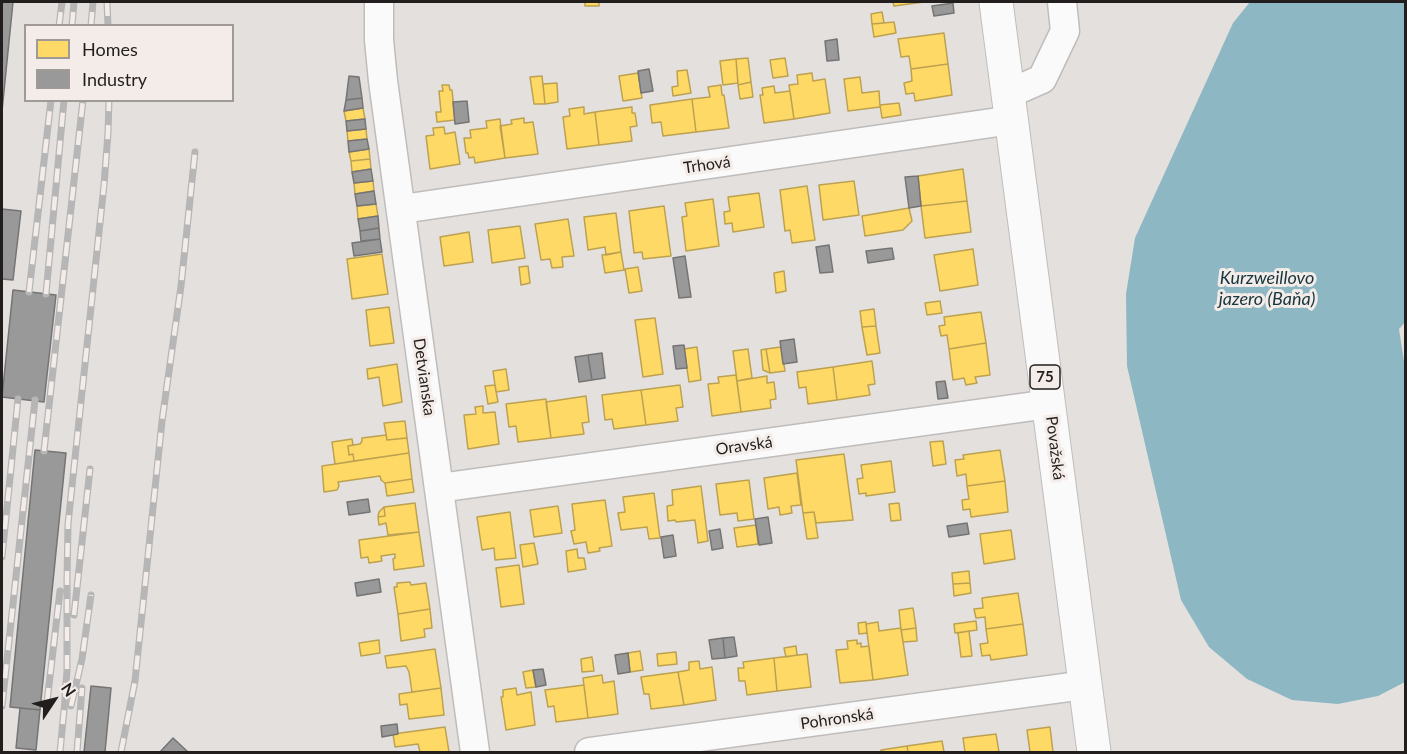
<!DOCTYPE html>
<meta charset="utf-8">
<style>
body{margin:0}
#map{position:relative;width:1407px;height:754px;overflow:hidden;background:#e4e0de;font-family:Lato,sans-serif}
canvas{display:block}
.frame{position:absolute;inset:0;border:3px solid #211e1d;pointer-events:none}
.legend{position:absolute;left:24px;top:24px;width:210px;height:78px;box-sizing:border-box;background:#f4ece8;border:2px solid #a09a97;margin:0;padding:8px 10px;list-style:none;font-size:18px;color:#211e1d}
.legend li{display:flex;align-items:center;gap:12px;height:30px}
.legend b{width:30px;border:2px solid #a09a97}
.north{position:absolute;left:24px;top:670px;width:60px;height:60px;-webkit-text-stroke:4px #f4ece8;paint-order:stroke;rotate:55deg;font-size:16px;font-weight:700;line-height:24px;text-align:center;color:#211e1d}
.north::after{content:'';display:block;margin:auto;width:21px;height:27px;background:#211e1d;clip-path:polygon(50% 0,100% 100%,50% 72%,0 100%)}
</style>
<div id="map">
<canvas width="1407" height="754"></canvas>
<div class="frame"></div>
<ul class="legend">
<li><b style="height:16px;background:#ffd966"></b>Homes</li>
<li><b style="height:16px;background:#999"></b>Industry</li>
</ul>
<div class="north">N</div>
</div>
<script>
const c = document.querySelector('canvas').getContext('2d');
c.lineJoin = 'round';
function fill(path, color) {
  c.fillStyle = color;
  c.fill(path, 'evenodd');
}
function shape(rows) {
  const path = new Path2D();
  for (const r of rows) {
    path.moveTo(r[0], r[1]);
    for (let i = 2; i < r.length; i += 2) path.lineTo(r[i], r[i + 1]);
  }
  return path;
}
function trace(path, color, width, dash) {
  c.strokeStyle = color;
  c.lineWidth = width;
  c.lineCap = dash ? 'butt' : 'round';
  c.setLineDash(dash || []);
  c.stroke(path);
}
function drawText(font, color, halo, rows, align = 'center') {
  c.font = font + ' Lato,sans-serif';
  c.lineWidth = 6;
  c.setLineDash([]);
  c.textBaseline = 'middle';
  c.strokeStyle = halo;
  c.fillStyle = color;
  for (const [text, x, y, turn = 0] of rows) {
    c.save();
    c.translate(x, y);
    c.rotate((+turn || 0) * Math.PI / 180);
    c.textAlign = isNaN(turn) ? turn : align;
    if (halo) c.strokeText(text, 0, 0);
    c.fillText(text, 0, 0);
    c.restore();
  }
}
fill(shape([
 [1250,2,1405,2,1406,321,1399,329,1406,375,1405,682,1378,696,1338,704,1292,700,1247,679,1209,647,1181,600,1127,366,1126,294,1135,238,1233,23]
]), '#8cb7c3');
const homes = shape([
 [585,2,599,2,599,6,585,6,585,2],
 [893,2,924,2,894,6,893,2],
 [882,12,884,23,872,24,871,14,882,12],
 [894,22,896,33,874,37,872,24,894,22],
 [944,33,948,64,911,69,909,56,901,57,898,39,944,33],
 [748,58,751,82,738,85,736,59,748,58],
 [785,58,788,76,773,78,770,60,785,58],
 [736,59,738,83,723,85,720,61,736,59],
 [948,64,952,95,915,101,914,93,906,94,904,83,912,81,911,69,948,64],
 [687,70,691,93,673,96,672,87,678,86,677,71,687,70],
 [638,73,642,98,623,101,619,76,638,73],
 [812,73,813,81,825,79,830,113,794,119,789,85,798,84,797,75,812,73],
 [542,76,545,104,534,104,530,77,542,76],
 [860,77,862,93,879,91,880,107,848,111,844,79,860,77],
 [751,82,753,97,740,99,738,85,751,82],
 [557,83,558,102,545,104,543,84,557,83],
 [442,85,449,85,450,90,452,90,455,120,437,122,436,112,441,112,439,91,443,91,442,85],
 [721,85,722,95,724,95,729,128,696,132,692,99,710,97,708,87,721,85],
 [774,86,775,93,790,91,794,119,764,123,760,95,763,95,762,88,774,86],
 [692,99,696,132,663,136,661,122,652,123,650,105,692,99],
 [899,103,901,115,882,118,880,105,899,103],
 [584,107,584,114,595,112,599,145,567,149,563,117,570,116,569,109,584,107],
 [632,107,632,113,635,113,637,126,630,127,632,141,599,145,595,112,632,107],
 [363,108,365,119,346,121,344,111,363,108],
 [524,118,524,123,533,122,538,154,505,158,500,126,512,124,511,120,524,118],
 [500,119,505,158,475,163,474,157,469,158,468,153,466,153,464,138,471,138,470,130,487,128,486,121,500,119],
 [444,127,445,134,455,132,460,164,430,169,426,136,434,135,433,128,444,127],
 [366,129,367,139,348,141,347,131,366,129],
 [369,149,370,159,351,161,349,152,369,149],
 [370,159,371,169,352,172,351,161,370,159],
 [963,169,967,201,921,206,918,176,963,169],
 [373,181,374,191,355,194,354,183,373,181],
 [854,181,859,215,823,220,819,185,854,181],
 [807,186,815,240,792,243,790,230,785,231,780,190,807,186],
 [759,193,764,227,733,232,732,223,725,224,724,212,730,211,728,197,759,193],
 [713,199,719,246,686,251,682,217,687,216,685,203,713,199],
 [967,201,971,232,925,238,921,206,967,201],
 [376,204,378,216,358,219,357,206,376,204],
 [664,206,671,256,643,259,642,252,634,253,629,211,664,206],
 [909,208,912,221,903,230,865,236,862,216,909,208],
 [616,213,621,252,606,255,605,247,588,250,584,217,616,213],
 [568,219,574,256,562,257,563,267,552,268,550,259,541,260,535,224,568,219],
 [520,226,525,258,492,263,488,230,520,226],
 [469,232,473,262,444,266,440,237,469,232],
 [973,249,978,285,940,291,934,255,973,249],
 [621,252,624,270,605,273,602,255,621,252],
 [382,254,388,294,352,299,347,259,382,254],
 [528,266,530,283,521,285,519,267,528,266],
 [638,267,642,291,629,293,625,269,638,267],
 [784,271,786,291,776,293,774,273,784,271],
 [940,301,942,313,927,315,925,303,940,301],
 [389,307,394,343,370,346,366,310,389,307],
 [874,309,876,326,862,327,860,311,874,309],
 [981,312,986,343,949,349,947,335,941,336,939,326,945,325,944,317,981,312],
 [655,318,663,374,643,377,635,320,655,318],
 [876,326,880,353,867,355,862,327,876,326],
 [986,343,990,375,975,377,977,383,966,385,964,378,953,380,949,349,986,343],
 [697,347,701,380,689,382,684,349,697,347],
 [781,347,785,371,770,373,766,349,781,347],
 [748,349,752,378,737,381,733,351,748,349],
 [766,349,770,373,763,370,761,350,766,349],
 [872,361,875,384,868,385,870,395,837,400,833,367,872,361],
 [397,364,402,402,383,406,379,377,368,379,367,369,397,364],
 [833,367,837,400,808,404,806,387,799,388,797,372,833,367],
 [506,369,509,390,496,392,493,371,506,369],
 [736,375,741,412,712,416,708,384,719,383,718,377,736,375],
 [767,376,767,383,774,382,776,399,770,400,771,408,741,412,737,381,767,376],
 [495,385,498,402,488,404,485,386,495,385],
 [680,385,683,407,676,408,678,421,646,425,641,390,680,385],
 [641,390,646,425,614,429,612,419,605,420,602,395,641,390],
 [586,396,589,422,582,423,584,434,551,438,546,402,586,396],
 [546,399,551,438,518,442,516,426,509,427,506,404,546,399],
 [483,406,483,413,495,412,499,444,468,449,464,415,476,414,475,407,483,406],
 [405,421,407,438,387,440,384,423,405,421],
 [386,435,387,440,407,438,409,453,354,461,353,454,349,455,348,446,360,444,362,441,362,438,386,435],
 [352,439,353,445,348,446,349,455,353,454,354,461,335,464,332,442,352,439],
 [943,441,946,464,933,466,930,442,943,441],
 [1000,450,1005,481,967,486,966,474,957,476,955,460,964,459,963,455,1000,450],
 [409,453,412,479,385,483,381,480,380,476,338,482,339,486,337,490,324,492,322,466,409,453],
 [844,454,853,520,816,523,814,512,803,513,796,460,844,454],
 [891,461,895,492,866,496,866,493,859,494,857,479,863,478,861,465,891,461],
 [797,473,801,505,791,506,792,513,780,515,779,507,768,509,764,478,797,473],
 [412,479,414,492,387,496,385,483,412,479],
 [749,480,754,519,738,521,737,513,720,515,716,484,749,480],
 [1005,481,1008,512,971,517,970,509,963,510,962,500,969,499,967,486,1005,481],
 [701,486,708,541,698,543,695,520,676,522,675,520,668,521,667,506,673,505,672,490,701,486],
 [654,493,660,538,649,539,647,527,621,530,618,513,625,512,623,497,654,493],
 [605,500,612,546,599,548,600,551,588,553,586,542,574,544,571,531,575,530,572,504,605,500],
 [415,503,419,532,388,535,386,523,379,525,378,517,385,516,384,507,415,503],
 [899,503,901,520,891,521,889,504,899,503],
 [558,506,562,533,534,537,530,510,558,506],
 [384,507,385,516,378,517,379,512,384,507],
 [510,512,516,558,495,560,494,548,482,550,477,517,510,512],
 [814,512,818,538,807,539,803,513,814,512],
 [756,525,758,544,737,547,734,528,756,525],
 [1011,530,1015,559,984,564,980,534,1011,530],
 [419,532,424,566,394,570,393,559,395,558,395,554,381,556,382,561,369,563,368,557,361,558,359,540,419,532],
 [534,543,538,564,523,567,520,545,534,543],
 [577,549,578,558,584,558,586,569,568,572,566,551,577,549],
 [519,565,524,604,501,607,496,568,519,565],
 [969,571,970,583,953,584,952,573,969,571],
 [410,582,411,585,426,583,430,609,398,614,394,587,397,587,397,583,410,582],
 [970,583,971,593,954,596,953,584,970,583],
 [1018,593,1023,624,986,629,985,617,976,618,974,609,983,608,982,598,1018,593],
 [913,608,916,628,901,630,899,610,913,608],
 [430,609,432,628,424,629,425,637,401,641,398,614,430,609],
 [976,621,977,630,955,633,954,624,976,621],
 [866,622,867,633,859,634,858,623,866,622],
 [878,622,879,631,901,628,908,675,873,680,866,624,878,622],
 [1023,624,1027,655,991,660,990,655,982,656,980,644,988,643,986,629,1023,624],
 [916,628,917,641,903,642,901,630,916,628],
 [969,631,972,656,961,657,958,633,969,631],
 [379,640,380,653,361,656,359,643,379,640],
 [857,640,857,644,861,643,861,647,869,646,873,680,840,683,836,650,848,649,847,641,857,640],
 [796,646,797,655,786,657,784,648,796,646],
 [435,649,441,688,412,692,409,672,406,666,387,668,385,656,435,649],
 [640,651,643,670,630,672,628,653,640,651],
 [676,652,677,664,658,666,657,654,676,652],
 [807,654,811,687,777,691,774,658,807,654],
 [592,657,594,671,582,672,581,659,592,657],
 [774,658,777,691,747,695,745,681,739,681,738,668,744,668,743,662,774,658],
 [699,661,700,669,712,667,716,700,684,705,678,672,689,670,689,662,699,661],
 [533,670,536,687,526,688,523,672,533,670],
 [678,672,684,705,651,709,649,694,644,694,641,677,678,672],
 [602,675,603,683,614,681,618,714,588,718,583,678,602,675],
 [584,685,588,718,556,722,554,706,548,707,545,690,584,685],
 [441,688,444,715,409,719,407,704,400,705,399,694,441,688],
 [516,688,517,695,531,692,535,725,506,730,501,697,503,697,503,690,516,688],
 [445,727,449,752,420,752,418,744,395,747,393,734,445,727],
 [1050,727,1053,752,1024,752,1030,752,1027,730,1050,727],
 [996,734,999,752,965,752,963,738,996,734],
 [942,741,944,752,908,752,907,746,942,741],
 [907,746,908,752,881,752,881,750,907,746]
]);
fill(homes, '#ffd966');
trace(homes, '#bca150', 1.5);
const industry = shape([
 [2,2,13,2,2,111,2,2],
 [953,3,954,13,934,16,932,6,953,3],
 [837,39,839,60,827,61,825,41,837,39],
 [649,69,653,91,641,93,638,71,649,69],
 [349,76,359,77,362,98,346,100,349,76],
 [362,98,363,108,344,111,346,100,362,98],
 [467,101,469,122,455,124,453,102,467,101],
 [365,119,366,129,347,131,346,121,365,119],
 [367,139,369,149,349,152,348,141,367,139],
 [371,169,373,181,354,183,352,172,371,169],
 [918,176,921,206,909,208,905,177,918,176],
 [374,191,376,204,357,206,355,194,374,191],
 [2,209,21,211,13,280,2,279,2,209],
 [378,216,379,228,360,231,358,219,378,216],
 [379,228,380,239,361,241,360,231,379,228],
 [380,239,382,252,354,256,352,243,380,239],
 [829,245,833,272,820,273,816,247,829,245],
 [892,248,894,259,868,263,866,251,892,248],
 [685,256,691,297,679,298,673,258,685,256],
 [13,290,56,295,44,402,2,397,13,290],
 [794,339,797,362,783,364,780,341,794,339],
 [684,345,687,368,676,369,673,346,684,345],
 [602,353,605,378,592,380,588,355,602,353],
 [588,355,592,380,579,382,575,357,588,355],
 [945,381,948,398,938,399,936,382,945,381],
 [35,450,66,453,40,710,10,707,35,450],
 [368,499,370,512,349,515,347,502,368,499],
 [768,517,772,543,759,545,755,519,768,517],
 [967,523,969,534,949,537,947,526,967,523],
 [720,529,723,548,712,550,709,531,720,529],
 [673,535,676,556,664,558,661,537,673,535],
 [379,579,381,592,357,596,355,583,379,579],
 [734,637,737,656,725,658,723,638,734,637],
 [723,638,725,658,712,659,709,640,723,638],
 [628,653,630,672,618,674,615,655,628,653],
 [543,669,546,685,536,687,533,670,543,669],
 [91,686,111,688,105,752,84,752,91,686],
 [20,708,40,710,36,750,16,748,20,708],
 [397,724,398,734,382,737,381,726,397,724],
 [173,738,188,752,160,752,173,738]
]);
fill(industry, '#999');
trace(industry, '#757474', 1.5);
const minor = shape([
 [379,2,379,40,383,81,475,752],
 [1008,94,1042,79,1065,31,1062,2],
 [402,209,1012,120],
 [439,488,1049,404],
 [589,752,1085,685]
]);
const major = shape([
 [996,2,1094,752]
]);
trace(minor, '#bfbdbb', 31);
trace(major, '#bfbdbb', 35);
trace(minor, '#fbfafa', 28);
trace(major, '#fbfafa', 33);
const rail = shape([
 [107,2,108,26],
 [59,26,62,2],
 [72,26,74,2],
 [91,26,93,2],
 [29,292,51,100],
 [46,294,64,100],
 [44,451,83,100],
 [2,557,18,399],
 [74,615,90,469],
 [65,697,67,670,67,579,68,524,104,185,108,133,109,100],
 [47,702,60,591],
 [2,706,35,400],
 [71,706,82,659,91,595],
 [60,752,66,689],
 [77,752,82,688],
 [121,752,135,681,162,421,181,286,195,152]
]);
trace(rail, '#b7b6b6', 7);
trace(rail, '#f4ece8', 4.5, [14]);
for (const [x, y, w] of [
 [1045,377,30]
]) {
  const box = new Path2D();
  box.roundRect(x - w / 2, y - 12, w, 24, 4.5);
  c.fillStyle = '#f4ece8';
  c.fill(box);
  trace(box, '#211e1d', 1.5);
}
drawText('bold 15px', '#211e1d', null, [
 ["75",1045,377]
]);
drawText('16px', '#211e1d', '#f4ece8', [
 ["Trhová",707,165,-8],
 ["Detvianska",424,377,82],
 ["Oravská",744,446,-8],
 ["Považská",1055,448,83],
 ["Pohronská",837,719,-8]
]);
drawText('italic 18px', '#16353e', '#f4ece8', [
 ["Kurzweillovo",1267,278],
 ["jazero (Baňa)",1267,299]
]);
</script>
